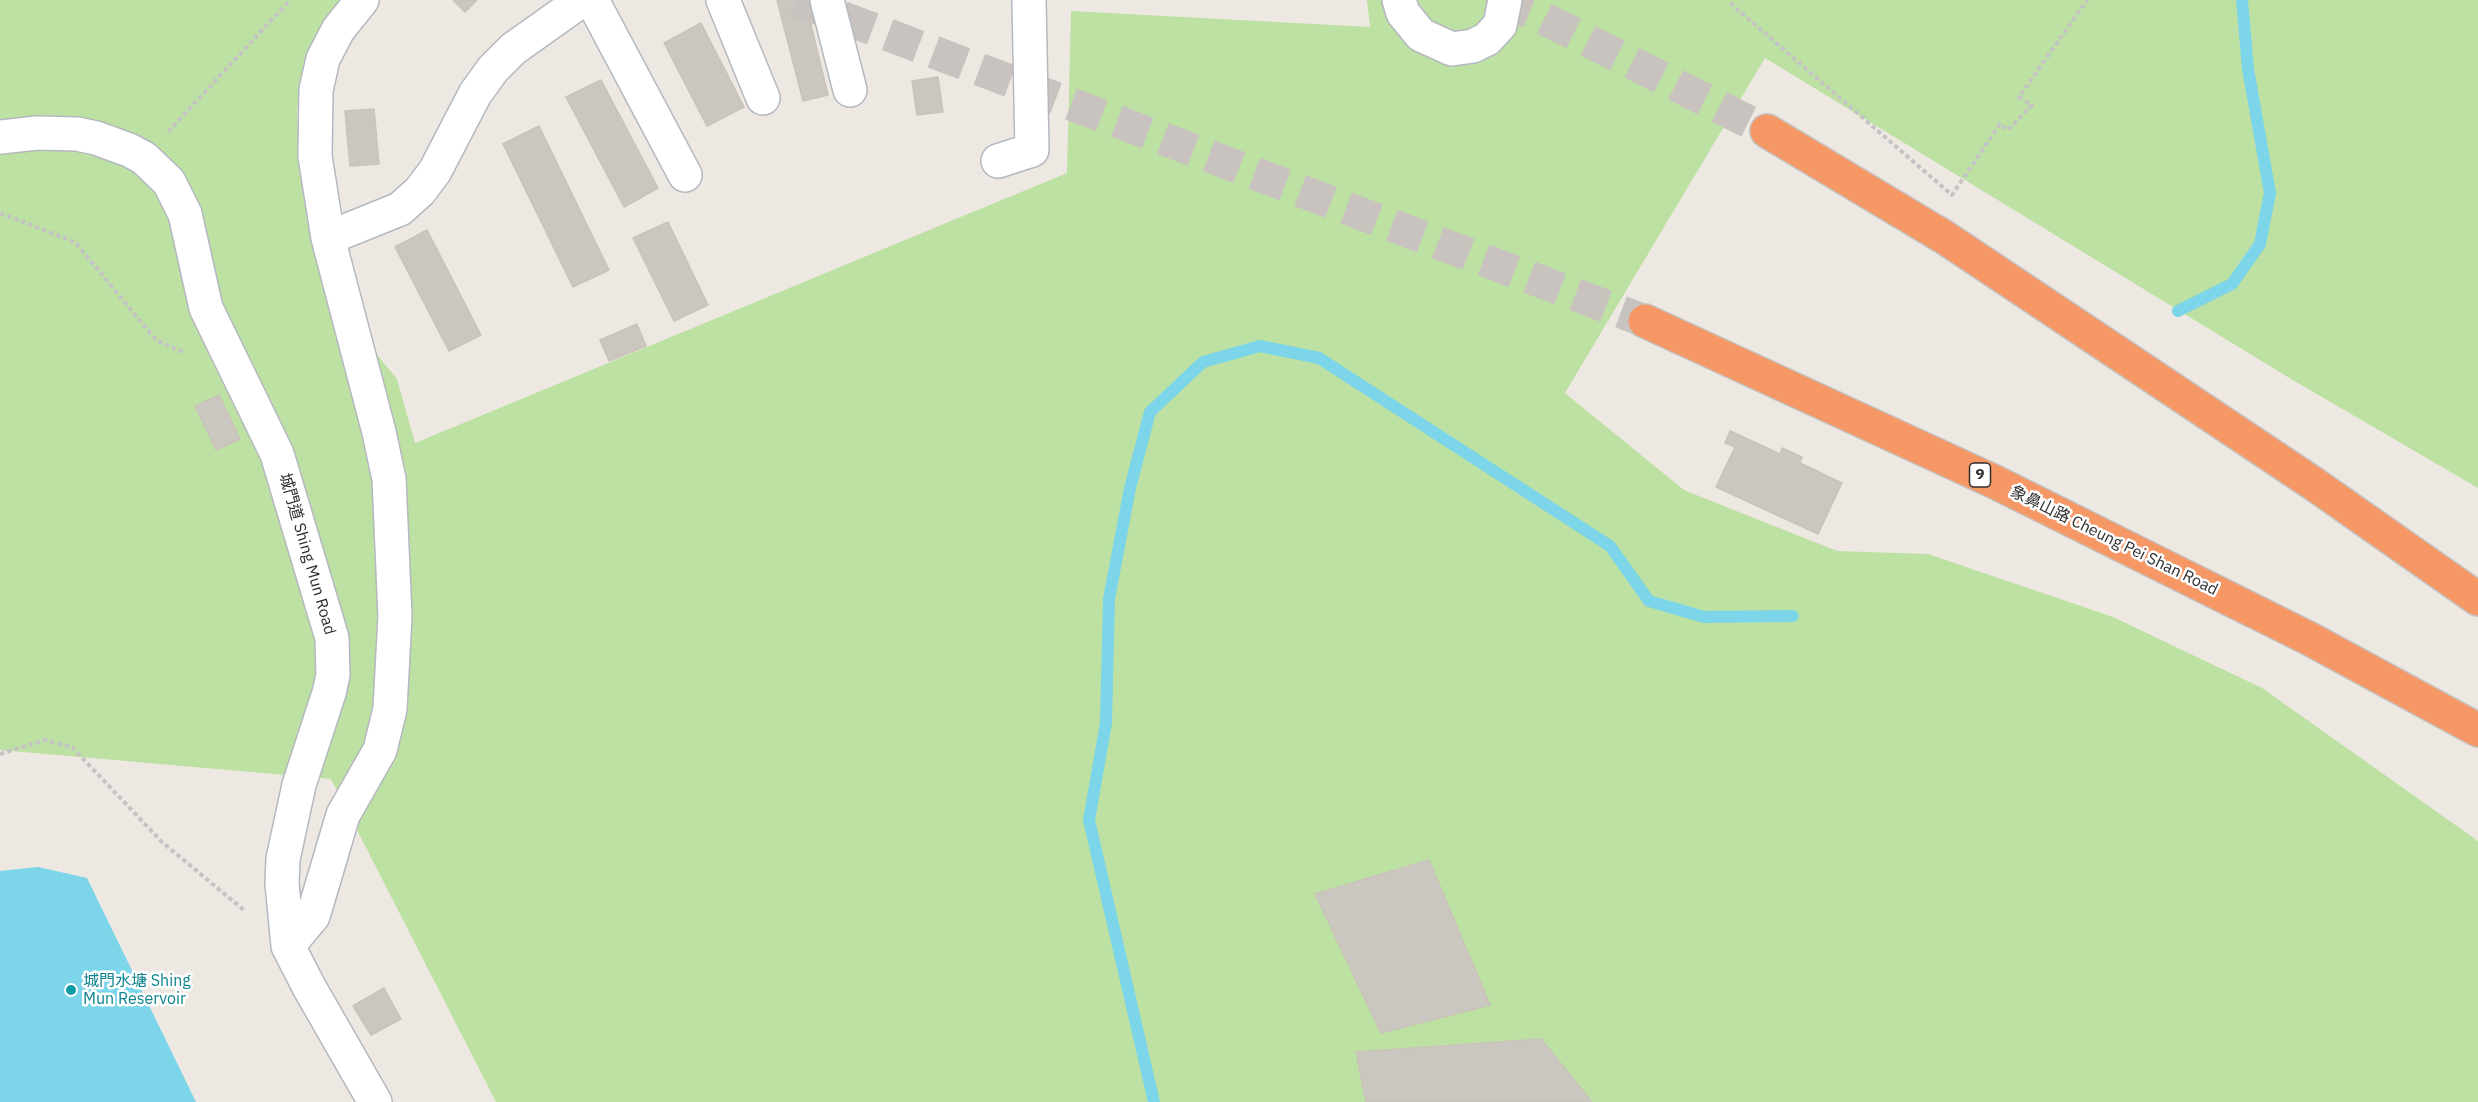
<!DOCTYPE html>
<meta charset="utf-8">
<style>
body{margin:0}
canvas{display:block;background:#eee8e2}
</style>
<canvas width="2478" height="1102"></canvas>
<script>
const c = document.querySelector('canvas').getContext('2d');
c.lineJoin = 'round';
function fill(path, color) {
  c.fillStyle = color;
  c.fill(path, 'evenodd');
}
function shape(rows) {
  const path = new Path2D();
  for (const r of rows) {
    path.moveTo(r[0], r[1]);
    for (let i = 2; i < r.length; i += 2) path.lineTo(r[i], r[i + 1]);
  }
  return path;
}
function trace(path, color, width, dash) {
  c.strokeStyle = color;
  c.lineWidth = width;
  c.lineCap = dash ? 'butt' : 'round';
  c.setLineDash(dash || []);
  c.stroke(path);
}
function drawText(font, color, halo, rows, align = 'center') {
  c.font = font + ' "IBM Plex Sans","Noto Sans TC",sans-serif';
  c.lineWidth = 5;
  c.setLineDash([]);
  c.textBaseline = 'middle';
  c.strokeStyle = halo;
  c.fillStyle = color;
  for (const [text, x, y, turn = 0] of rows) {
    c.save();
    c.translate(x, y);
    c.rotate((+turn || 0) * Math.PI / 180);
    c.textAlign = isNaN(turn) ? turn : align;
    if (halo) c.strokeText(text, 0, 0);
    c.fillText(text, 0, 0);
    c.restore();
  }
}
fill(shape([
 [0,0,340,0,310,50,297,109,300,174,312,243,342,358,373,350,397,379,415,443,1067,173,1071,11,1370,27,1367,0,2478,0,2478,488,2291,379,1765,58,1565,393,1684,490,1837,551,1928,554,2113,617,2262,688,2478,841,2478,1102,496,1102,331,779,0,750]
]), '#bde1a2');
fill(shape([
 [38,867,87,878,196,1102,0,1102,0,871]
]), '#7cd5e8');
trace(shape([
 [2178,311,2232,284,2260,244,2270,193,2248,69,2242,0],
 [1154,1102,1089,820,1106,723,1109,599,1130,488,1150,412,1203,362,1260,346,1319,358,1610,546,1649,601,1704,617,1793,616]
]), '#7cd5e8', 12);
const building = shape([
 [453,0,477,0,465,12,453,0],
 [777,0,805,0,828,95,803,101,777,0],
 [701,23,744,107,707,126,664,43,701,23],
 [938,77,943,112,917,115,912,81,938,77],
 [601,80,658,188,624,207,566,97,601,80],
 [374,109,379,164,350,166,345,111,374,109],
 [539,126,609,270,573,287,503,144,539,126],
 [668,222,708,305,674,321,633,238,668,222],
 [427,230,481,335,449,351,395,247,427,230],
 [637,324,646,346,609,361,600,340,637,324],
 [219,395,240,439,216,450,195,406,219,395],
 [1730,431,1780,454,1782,448,1802,457,1800,463,1842,483,1818,534,1716,487,1735,447,1725,443,1730,431],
 [1429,860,1490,1005,1381,1033,1315,894,1429,860],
 [384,988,401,1019,371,1035,353,1006,384,988],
 [1541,1039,1592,1102,1366,1102,1356,1052,1541,1039]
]);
fill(building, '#cac6c0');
trace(building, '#cac3bb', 1.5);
trace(shape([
 [796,0,1645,321],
 [1499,0,1539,16,1767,131]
]), '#c8c3be', 33, [33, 16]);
const minor = shape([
 [592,0,685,175],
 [723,0,763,98],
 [827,0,850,90],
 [1399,0,1403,13,1421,35,1452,49,1473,46,1487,39,1500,25,1505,0],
 [0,137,37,133,77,134,96,138,129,150,144,158,169,182,185,214,206,308,277,454,332,638,333,675,329,693,299,785,283,859,282,883,288,946,309,987,375,1102],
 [998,161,1032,150,1029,0],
 [328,238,400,209,420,191,435,171,475,94,493,69,513,49,582,0],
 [288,946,313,916,343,815,380,750,390,709,395,616,389,479,379,432,328,238,315,156,316,90,323,59,338,30,362,0]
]);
const highway = shape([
 [1767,131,1944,237,2314,484,2478,599],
 [1645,321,1995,482,2310,639,2478,730]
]);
trace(minor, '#b5b8c0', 36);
trace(highway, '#c4c4c4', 36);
trace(shape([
 [1730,3,1952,195,2000,124,2008,130,2032,105,2019,97,2087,0],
 [168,132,290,0],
 [0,213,75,242,156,340,185,353],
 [0,754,44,740,72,747,162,842,245,911]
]), '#c4c4c4', 4, [4.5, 3]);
trace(minor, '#fff', 33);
trace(highway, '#f59866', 33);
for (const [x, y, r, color] of [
 [71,990,6,"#0f9aa8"]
]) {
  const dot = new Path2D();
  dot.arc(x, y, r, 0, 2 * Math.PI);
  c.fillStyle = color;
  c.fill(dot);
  trace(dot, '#fff', 2);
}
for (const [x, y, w] of [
 [1980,475,21]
]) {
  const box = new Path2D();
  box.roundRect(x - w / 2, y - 12, w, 24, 4.5);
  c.fillStyle = '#fff';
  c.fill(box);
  trace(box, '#2e2e2e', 1.5);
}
drawText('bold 15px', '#2e2e2e', null, [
 ["9",1980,475]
]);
drawText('16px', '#2e2e2e', '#fff', [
 ["象鼻山路 Cheung Pei Shan Road",2114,541,26],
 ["城門道 Shing Mun Road",307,554,74]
]);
drawText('16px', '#0d838f', '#fff', [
 ["城門水塘 Shing",83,981],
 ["Mun Reservoir",83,999]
], 'left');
</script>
